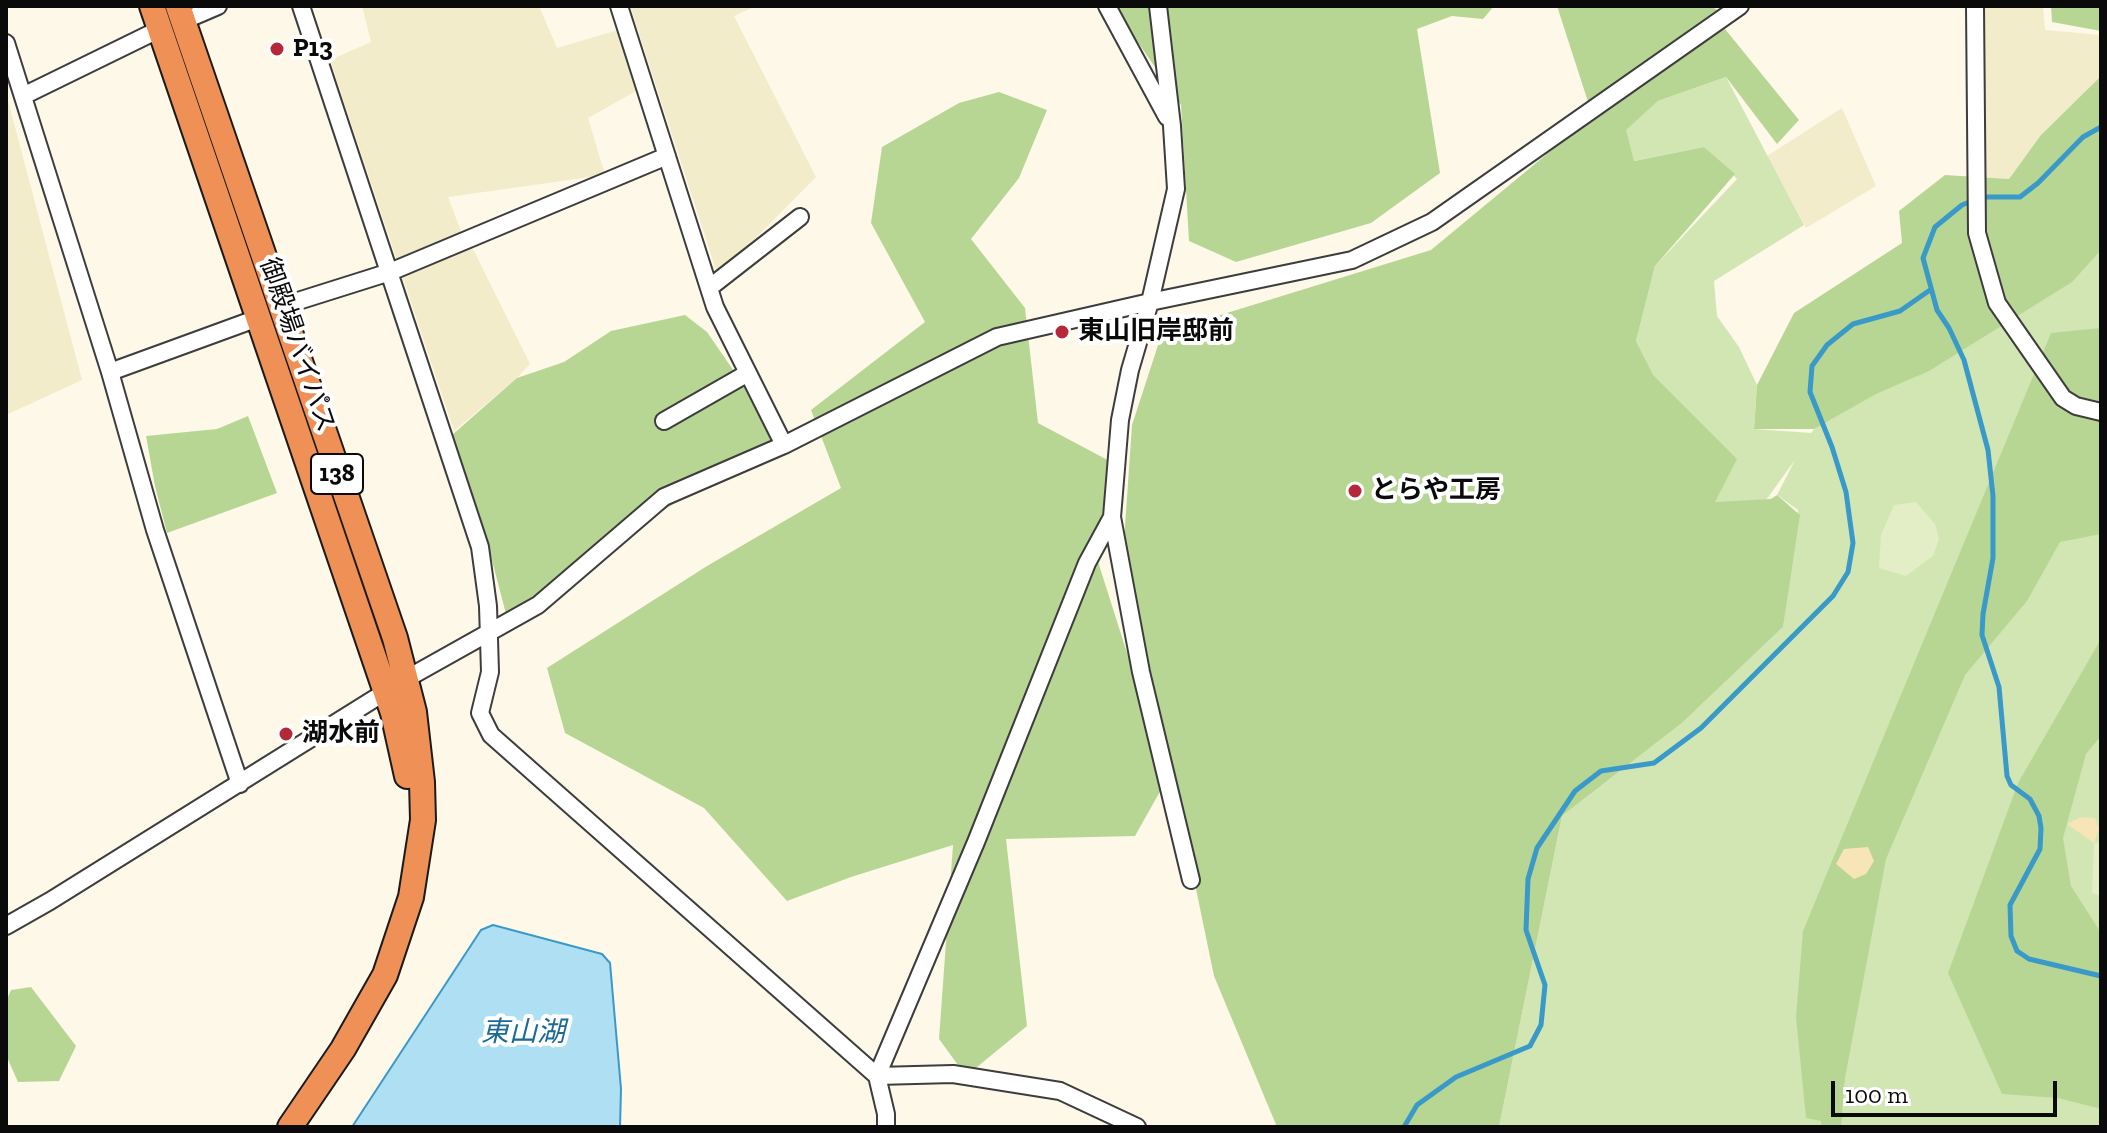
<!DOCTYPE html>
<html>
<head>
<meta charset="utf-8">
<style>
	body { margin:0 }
	#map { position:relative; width:2107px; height:1133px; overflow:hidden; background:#fef8e8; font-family:"Zilla Slab",serif }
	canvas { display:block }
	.frame { position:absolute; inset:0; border:8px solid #0a0a0a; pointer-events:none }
	.scale { position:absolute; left:1831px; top:1081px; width:226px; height:36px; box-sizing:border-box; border:4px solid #0a0a0a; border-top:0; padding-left:10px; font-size:24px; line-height:28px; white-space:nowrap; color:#0a0a0a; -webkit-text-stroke:6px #fff; paint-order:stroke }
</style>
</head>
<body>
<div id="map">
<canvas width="2107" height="1133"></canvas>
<div class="frame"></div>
<div class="scale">100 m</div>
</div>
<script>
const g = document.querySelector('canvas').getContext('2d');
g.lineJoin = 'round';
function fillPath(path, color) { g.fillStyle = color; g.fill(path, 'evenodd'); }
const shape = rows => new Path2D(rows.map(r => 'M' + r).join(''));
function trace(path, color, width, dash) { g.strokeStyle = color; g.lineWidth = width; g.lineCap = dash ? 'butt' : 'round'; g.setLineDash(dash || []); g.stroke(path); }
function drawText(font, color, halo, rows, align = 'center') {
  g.font = font + ' "Zilla Slab","Noto Sans JP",serif'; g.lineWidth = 8; g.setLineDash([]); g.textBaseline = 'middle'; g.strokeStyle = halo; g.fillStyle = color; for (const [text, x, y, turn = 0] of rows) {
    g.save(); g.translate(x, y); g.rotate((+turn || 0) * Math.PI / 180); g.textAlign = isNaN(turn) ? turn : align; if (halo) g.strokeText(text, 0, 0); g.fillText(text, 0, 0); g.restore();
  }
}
fillPath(shape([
	[362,6,539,6,557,48,618,30,636,91,588,118,605,175,448,197,462,234,475,253,530,364,517,378,454,431,330,60,371,42],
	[630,6,756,6,734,16,816,177,718,276],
	[1980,6,2043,6,2045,30,2101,35,2101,76,2047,129,2009,179,1977,177],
	[6,93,82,380,6,415],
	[1842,108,1876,186,1806,228,1767,156]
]), '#f2ecca');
fillPath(shape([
	[1726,77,1804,225,1714,281,1717,316,1739,347,1757,385,1754,429,1811,433,2101,79,2101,1127,1499,1127,1562,816,1682,723,1783,627,1798,510,1777,495,1795,460,1766,500,1714,505,1636,341,1655,266,1737,179,1704,147,1633,161,1625,130,1658,101]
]), '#d2e6b4');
fillPath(shape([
	[1113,6,1494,6,1483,19,1452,16,1417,29,1440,173,1371,223,1236,262,1189,241,1181,105],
	[1557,6,1710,6,1727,15,1650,71,1725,29,1799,120,1777,144,1726,77,1658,101,1626,130,1634,161,1704,147,1735,174,1655,266,1636,341,1653,375,1737,459,1715,502,1771,499,1777,495,1800,515,1783,627,1682,723,1562,816,1499,1127,1277,1127,1214,976,1153,681,1123,555,1132,425,1162,333,1431,250,1629,86,1591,111],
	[2051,6,2101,6,2101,31,2052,22],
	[2101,76,2101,250,2072,282,1929,371,1876,394,1814,429,1754,429,1757,385,1794,313,1902,243,1899,211,1945,175,2009,179,2041,135],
	[999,92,1047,110,1019,178,971,239,1025,308,1038,423,1115,464,1094,549,1167,779,1135,836,1006,839,1027,1026,966,1076,939,1039,953,845,851,877,787,901,704,808,565,733,547,668,707,566,841,488,811,410,925,322,871,223,882,147,959,103],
	[685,315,707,332,778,435,506,614,488,545,452,435,517,378,564,362,611,331],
	[2101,328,2101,534,2060,542,2027,601,1965,675,1886,859,1845,1078,1841,1127,1821,1127,1821,1121,1806,1118,1796,1017,1803,931,2051,333],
	[248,416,277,493,167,533,155,486,146,436,217,429],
	[2101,639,2101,736,2086,754,2063,838,2071,886,2101,933,2101,1109,2058,1098,2002,1094,1948,973,2018,783],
	[31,987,76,1046,59,1081,18,1082,6,1055,6,1002,11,990]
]), '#b7d694');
fillPath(shape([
	[2081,817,2095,818,2099,829,2094,843,2067,824],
	[1868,847,1874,861,1866,874,1854,879,1836,864,1844,849]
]), '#f8e5b7');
fillPath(shape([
	[1916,502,1935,524,1939,539,1933,556,1906,576,1879,568,1881,535,1894,505],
	[2101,842,2101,896,2092,893,2094,843]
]), '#e3eec6');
const water = shape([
	[493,925,602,954,610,963,621,1089,620,1127,352,1127,481,930,493,925]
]);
fillPath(water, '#afdff3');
trace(water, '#3999c8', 2);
trace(shape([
	[1981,197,2020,197,2038,183,2083,137,2101,127],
	[1972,201,1962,205,1935,227,1923,258,1937,310,1949,328,1964,360,1988,450,1993,496,1993,558,1983,614,1982,635,1999,687,2007,776,2011,785,2030,799,2039,816,2041,828,2040,849,2010,905,2011,936,2017,951,2029,959,2101,976],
	[1404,1127,1417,1105,1456,1077,1530,1046,1541,1025,1545,985,1526,930,1528,879,1537,848,1575,791,1601,771,1654,763,1701,728,1833,596,1848,572,1853,543,1846,492,1832,447,1810,392,1812,366,1827,345,1853,324,1900,311,1930,290]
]), '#3999c8', 5);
const minor = shape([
	[301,6,480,547,488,606,490,672,480,713,491,735,877,1076,886,1114,886,1127],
	[619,6,715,307,784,445],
	[1107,6,1167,117],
	[1158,6,1172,126,1176,189,1150,302,1130,370,1120,420,1112,517,1141,672,1191,880],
	[1975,6,1977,233,1997,303,2063,398,2076,406,2101,412],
	[183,21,218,6],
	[6,43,110,372,155,530,240,784],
	[23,96,160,29],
	[709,288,800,217],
	[279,307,390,272,667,156],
	[110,372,258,318],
	[664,421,748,373],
	[6,926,50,901,406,679,538,605,664,497,784,445,997,337,1150,302,1352,260,1432,222,1740,6],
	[877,1076,976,842,1087,563,1112,517],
	[877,1076,953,1074,1060,1091,1137,1127]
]);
const highway = shape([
	[152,6,393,713,407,776],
	[178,6,395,638,414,712,422,782,423,820,411,897,385,975,343,1049,290,1127]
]);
trace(minor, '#3d3d3d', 20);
trace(highway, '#1b1b1b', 28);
trace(minor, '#fff', 16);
trace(highway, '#ef9156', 24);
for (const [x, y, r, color] of [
	[277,49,8,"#b42839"],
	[1062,332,8,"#b42839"],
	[1355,491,8,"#b42839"],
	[286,734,8,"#b42839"]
]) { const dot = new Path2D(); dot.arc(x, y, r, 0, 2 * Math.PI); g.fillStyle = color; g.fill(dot); trace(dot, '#fff', 3); }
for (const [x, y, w] of [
	[337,474,52]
]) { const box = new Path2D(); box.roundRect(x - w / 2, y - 20, w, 40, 6); g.fillStyle = '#fff'; g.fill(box); trace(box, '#0a0a0a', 2); }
drawText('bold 24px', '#0a0a0a', null, [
	["138",337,474]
]);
drawText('bold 26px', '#0a0a0a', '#fff', [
	["P13",293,49],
	["東山旧岸邸前",1078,332],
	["とらや工房",1371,491],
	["湖水前",302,734]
], 'left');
drawText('26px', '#0a0a0a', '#fff', [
	["御殿場バイパス",297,345,71]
]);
drawText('italic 28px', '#1a6996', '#fff', [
	["東山湖",523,1033]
]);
</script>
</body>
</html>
